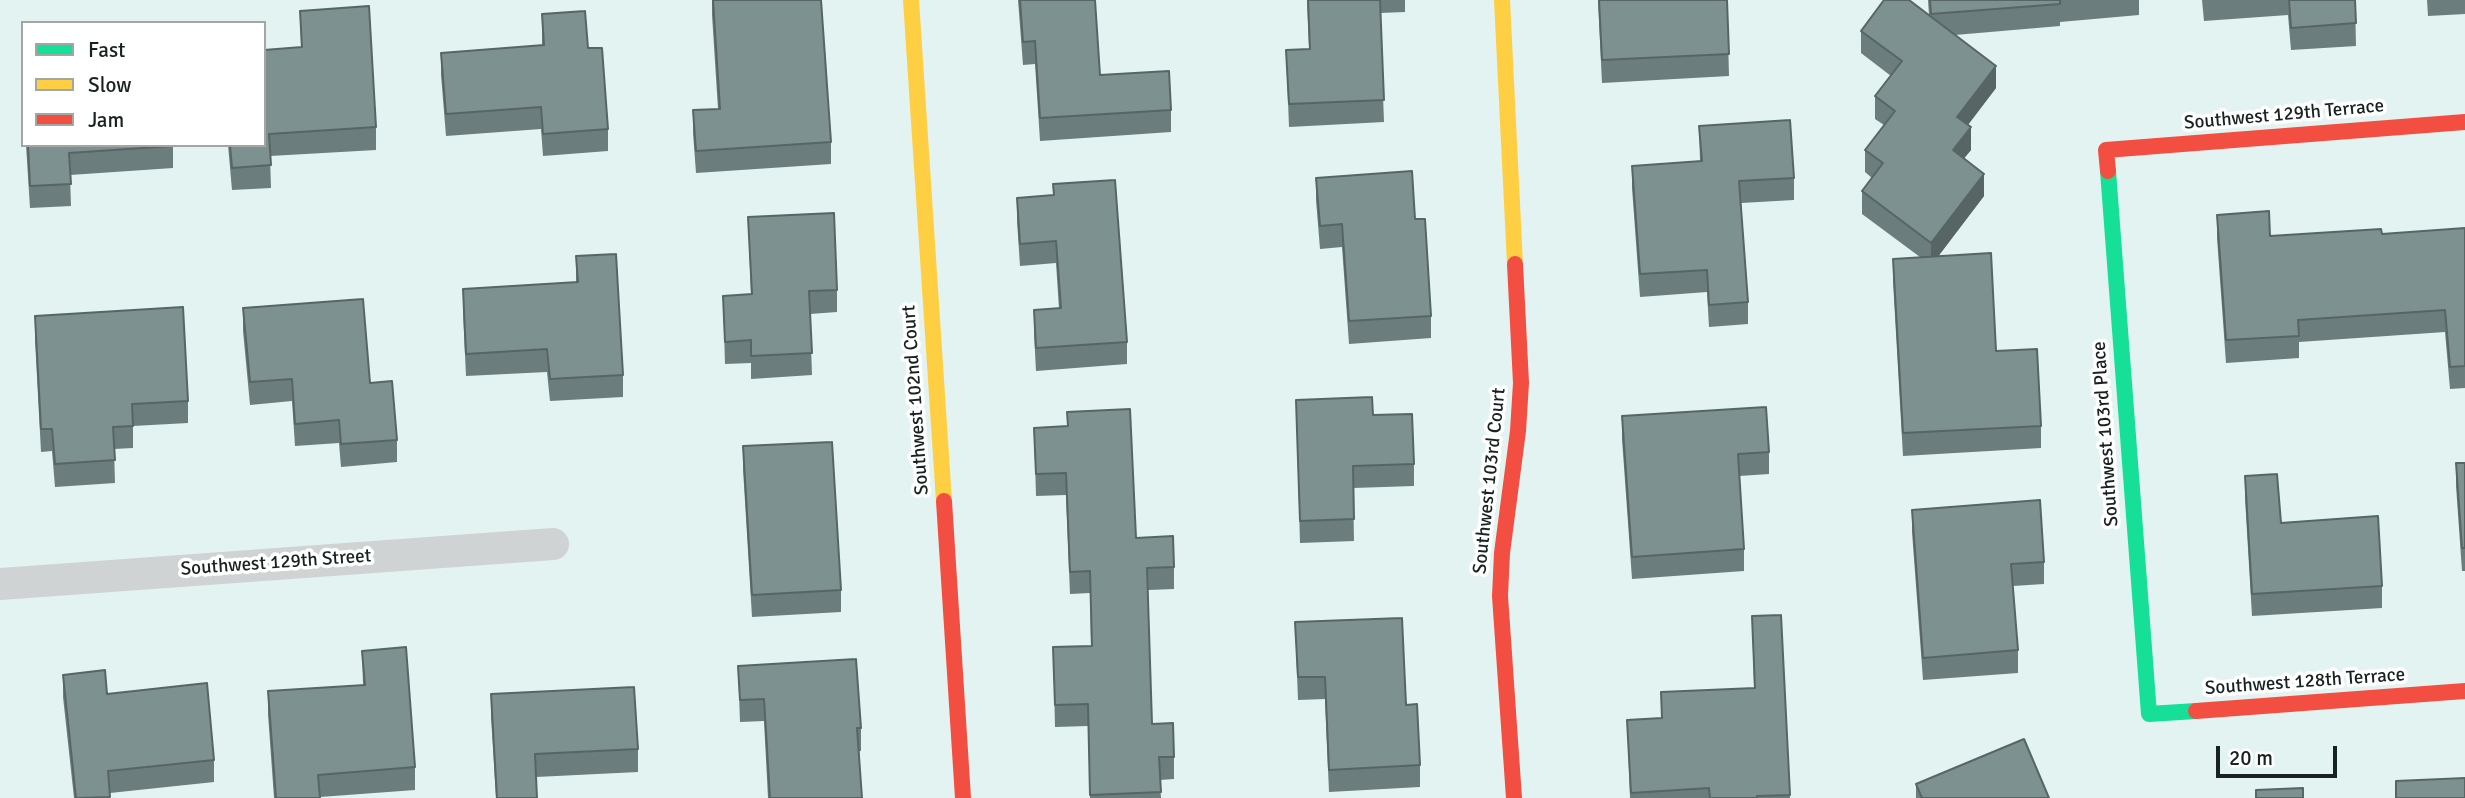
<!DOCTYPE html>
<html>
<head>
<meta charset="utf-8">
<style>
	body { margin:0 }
	#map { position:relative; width:2465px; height:798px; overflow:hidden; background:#e3f3f2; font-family:Signika,sans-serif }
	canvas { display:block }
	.legend { position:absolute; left:21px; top:21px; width:245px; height:126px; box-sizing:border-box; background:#fff; border:2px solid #a2a7a6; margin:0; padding:9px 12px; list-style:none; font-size:21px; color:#172221 }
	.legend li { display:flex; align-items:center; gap:14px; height:35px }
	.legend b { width:35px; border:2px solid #a2a7a6 }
	.scale { position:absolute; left:2216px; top:746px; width:121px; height:32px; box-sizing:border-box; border:4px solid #172221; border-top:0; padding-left:9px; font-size:21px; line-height:24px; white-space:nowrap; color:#172221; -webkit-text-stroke:5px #fff; paint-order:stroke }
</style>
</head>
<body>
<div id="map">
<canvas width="2465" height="798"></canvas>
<ul class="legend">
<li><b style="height:9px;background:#16e098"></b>Fast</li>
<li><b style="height:9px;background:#ffcf43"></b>Slow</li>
<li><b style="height:9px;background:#f24e42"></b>Jam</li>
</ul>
<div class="scale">20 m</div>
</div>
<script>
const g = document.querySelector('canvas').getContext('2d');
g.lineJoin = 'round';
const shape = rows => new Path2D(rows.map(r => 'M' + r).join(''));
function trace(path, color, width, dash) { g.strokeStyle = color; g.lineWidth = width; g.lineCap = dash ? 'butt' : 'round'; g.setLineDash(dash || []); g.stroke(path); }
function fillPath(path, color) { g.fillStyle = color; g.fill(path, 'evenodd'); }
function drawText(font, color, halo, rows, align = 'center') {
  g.font = font + ' Signika,sans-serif'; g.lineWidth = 7; g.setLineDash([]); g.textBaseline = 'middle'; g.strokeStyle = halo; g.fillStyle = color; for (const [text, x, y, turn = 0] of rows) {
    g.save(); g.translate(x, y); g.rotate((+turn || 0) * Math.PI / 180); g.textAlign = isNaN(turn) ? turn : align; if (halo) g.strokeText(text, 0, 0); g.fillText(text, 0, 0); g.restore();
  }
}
trace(shape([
	[0,584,553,544]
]), '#cfd3d3', 32);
trace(shape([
	[2108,171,2149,714,2196,711]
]), '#16e098', 16);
trace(shape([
	[911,0,944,501],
	[1502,0,1515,264]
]), '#ffcf43', 16);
trace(shape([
	[2108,171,2106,150,2465,122],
	[944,501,963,798],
	[2196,711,2465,691],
	[1514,798,1500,596,1502,553,1518,431,1521,383,1515,264]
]), '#f24e42', 16);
fillPath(shape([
	[712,0,831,142,831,164,696,173,693,133,693,110,718,109,712,15],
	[1018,0,1095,0,1100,75,1171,110,1171,132,1040,141,1035,64,1023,65],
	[1307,0,1405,0,1405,12,1380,13,1384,122,1289,127,1286,50,1309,49],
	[1598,0,1727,0,1729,76,1602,83],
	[1928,0,2139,0,2139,15,2060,22,2060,26,1955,35,1996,88,1968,125,1971,150,1964,158,1984,196,1938,256,2041,426,2041,448,1903,456,1893,281,1893,259,1920,257,1862,214,1862,191,1872,178,1865,172,1865,150,1884,125,1875,119,1875,96,1891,76,1861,53,1861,31,1929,15],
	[2202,0,2355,0,2356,46,2291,50,2288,15,2204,21],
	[2427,0,2465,0,2465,14,2428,16],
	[300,11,376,127,376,150,270,156,271,188,232,190,228,145,264,145,301,48],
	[542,14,588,48,608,129,608,151,543,156,541,129,446,136,441,75,441,53,542,45],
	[1699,126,1794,178,1794,200,1741,203,1748,302,1748,324,1709,327,1707,292,1640,297,1632,188,1632,166,1700,161],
	[26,145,173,145,173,168,70,175,71,206,30,208],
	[1316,178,1415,219,1431,316,1431,338,1349,344,1342,247,1320,249,1316,200],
	[1053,184,1127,342,1127,364,1036,371,1034,333,1034,310,1059,309,1056,263,1020,266,1017,221,1017,198,1053,196],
	[2217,215,2270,236,2382,234,2465,228,2465,388,2450,389,2445,332,2299,342,2299,358,2226,363,2217,238],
	[748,217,837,290,837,312,810,314,812,375,751,379,751,363,725,364,723,296,751,295],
	[576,256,623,375,623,397,550,401,547,372,466,376,463,311,463,289,576,282],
	[243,308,370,383,397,440,397,462,341,467,339,443,295,446,292,401,250,405,243,331],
	[35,316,188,401,188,423,133,426,133,448,114,449,115,483,55,487,52,451,41,452,35,339],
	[1296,400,1373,415,1414,464,1414,486,1353,488,1354,541,1300,543],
	[1067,412,1136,538,1174,567,1174,589,1148,590,1152,724,1174,757,1174,779,1160,780,1161,798,1090,798,1088,726,1055,727,1053,647,1091,646,1090,593,1070,594,1066,495,1036,496,1034,428,1067,426],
	[1622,416,1769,452,1769,474,1739,476,1744,549,1744,571,1632,579,1622,439],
	[743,446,841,590,841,612,752,617,743,469],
	[2456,463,2465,463,2465,571,2462,571,2456,486],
	[2245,476,2281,523,2382,586,2382,608,2252,616,2245,498],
	[1912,510,2044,562,2044,584,2013,586,2018,650,2018,673,1923,680,1912,532],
	[1781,615,1790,798,1630,798,1627,720,1661,718,1661,692,1754,688,1752,616],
	[1295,622,1406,705,1420,765,1420,787,1329,792,1325,699,1298,700],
	[362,651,415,767,415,790,320,797,320,798,274,798,268,714,268,691,363,685],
	[738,666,861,728,861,751,859,751,862,798,768,798,764,721,740,722],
	[63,675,107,694,214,760,214,782,110,793,110,798,74,798,63,697],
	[491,694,638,749,638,772,536,777,537,798,496,798,491,716],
	[1916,784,2049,798,1916,798]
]), '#6b7d7c');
fillPath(shape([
	[1996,66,1996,88,1957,139,1957,117],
	[1971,127,1971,150,1953,172,1953,150],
	[1984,174,1984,196,1931,266,1931,243]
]), '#576665');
const building = shape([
	[713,0,821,0,831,142,696,151,693,110,720,109,713,0],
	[1020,0,1095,0,1100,75,1169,71,1171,110,1040,118,1035,41,1023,42,1020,0],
	[1308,0,1380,0,1384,100,1289,104,1286,50,1310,49,1308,0],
	[1599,0,1727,0,1729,54,1602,60,1599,0],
	[1884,0,1909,0,1996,66,1957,117,1971,127,1953,150,1984,174,1931,243,1862,191,1883,163,1865,150,1895,111,1875,96,1902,61,1861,31,1884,0],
	[1930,0,2060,0,2060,4,1931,14,1930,0],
	[2289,0,2355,0,2356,23,2291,28,2289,0],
	[369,6,376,127,269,134,271,165,232,168,230,145,264,145,264,50,302,47,300,11,369,6],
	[585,11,588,48,602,48,608,129,543,134,541,107,446,114,441,53,544,45,542,14,585,11],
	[1790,120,1794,178,1739,181,1748,302,1709,305,1707,270,1640,274,1632,166,1702,161,1699,126,1790,120],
	[28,145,173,145,173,146,69,153,71,184,30,186,28,145],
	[1412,171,1415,219,1425,219,1431,316,1349,321,1342,224,1320,226,1316,178,1412,171],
	[1115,180,1127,342,1036,348,1034,310,1061,308,1056,241,1020,244,1017,198,1054,195,1053,184,1115,180],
	[2269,211,2270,236,2381,229,2382,234,2465,228,2465,366,2450,367,2445,310,2298,320,2299,336,2226,340,2217,215,2269,211],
	[834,213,837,290,809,291,812,353,751,356,751,340,725,342,723,296,752,294,748,217,834,213],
	[1991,253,1996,351,2037,349,2041,426,1903,433,1893,259,1991,253],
	[616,254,623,375,550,379,547,349,466,354,463,289,578,282,576,256,616,254],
	[363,299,370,383,392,381,397,440,341,444,339,420,295,424,292,379,250,382,243,308,363,299],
	[183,307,188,401,132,404,133,426,113,427,115,460,55,464,52,429,41,429,35,316,183,307],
	[1372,397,1373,415,1412,414,1414,464,1353,466,1354,519,1300,521,1296,400,1372,397],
	[1766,407,1769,452,1738,454,1744,549,1632,557,1622,416,1766,407],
	[1130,409,1136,538,1173,536,1174,567,1147,568,1152,724,1173,723,1174,757,1159,757,1161,792,1090,795,1088,704,1055,705,1053,647,1092,646,1090,571,1070,572,1066,473,1036,474,1034,428,1068,426,1067,412,1130,409],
	[832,442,841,590,752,595,743,446,832,442],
	[2456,463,2465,463,2465,548,2462,548,2456,463],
	[2277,474,2281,523,2378,516,2382,586,2252,594,2245,476,2277,474],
	[2040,500,2044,562,2011,564,2018,650,1923,658,1912,510,2040,500],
	[1781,615,1790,795,1757,796,1757,798,1710,798,1709,788,1631,793,1627,720,1662,718,1661,692,1755,688,1752,616,1781,615],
	[1402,618,1406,705,1417,704,1420,765,1329,770,1325,677,1298,677,1295,622,1402,618],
	[406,647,415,767,318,775,320,798,276,798,268,691,365,685,362,651,406,647],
	[856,659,861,728,857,728,862,798,770,798,764,699,740,700,738,666,856,659],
	[105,670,107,694,207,683,214,760,108,771,110,797,76,798,63,675,105,670],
	[634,687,638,749,535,754,537,798,497,798,491,694,634,687],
	[2024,739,2049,798,1922,798,1916,784,2024,739],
	[2465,778,2465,798,2396,798,2396,781,2465,778],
	[2303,788,2303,798,2256,798,2256,790,2303,788]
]);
fillPath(building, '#7c9190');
trace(building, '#576665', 2);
drawText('19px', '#172221', '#fff', [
	["Southwest 129th Terrace",2284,115,-5],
	["Southwest 102nd Court",916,400,-94],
	["Southwest 103rd Place",2106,434,-94],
	["Southwest 103rd Court",1490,481,-84],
	["Southwest 129th Street",276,563,-4],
	["Southwest 128th Terrace",2305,682,-4]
]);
</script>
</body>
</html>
